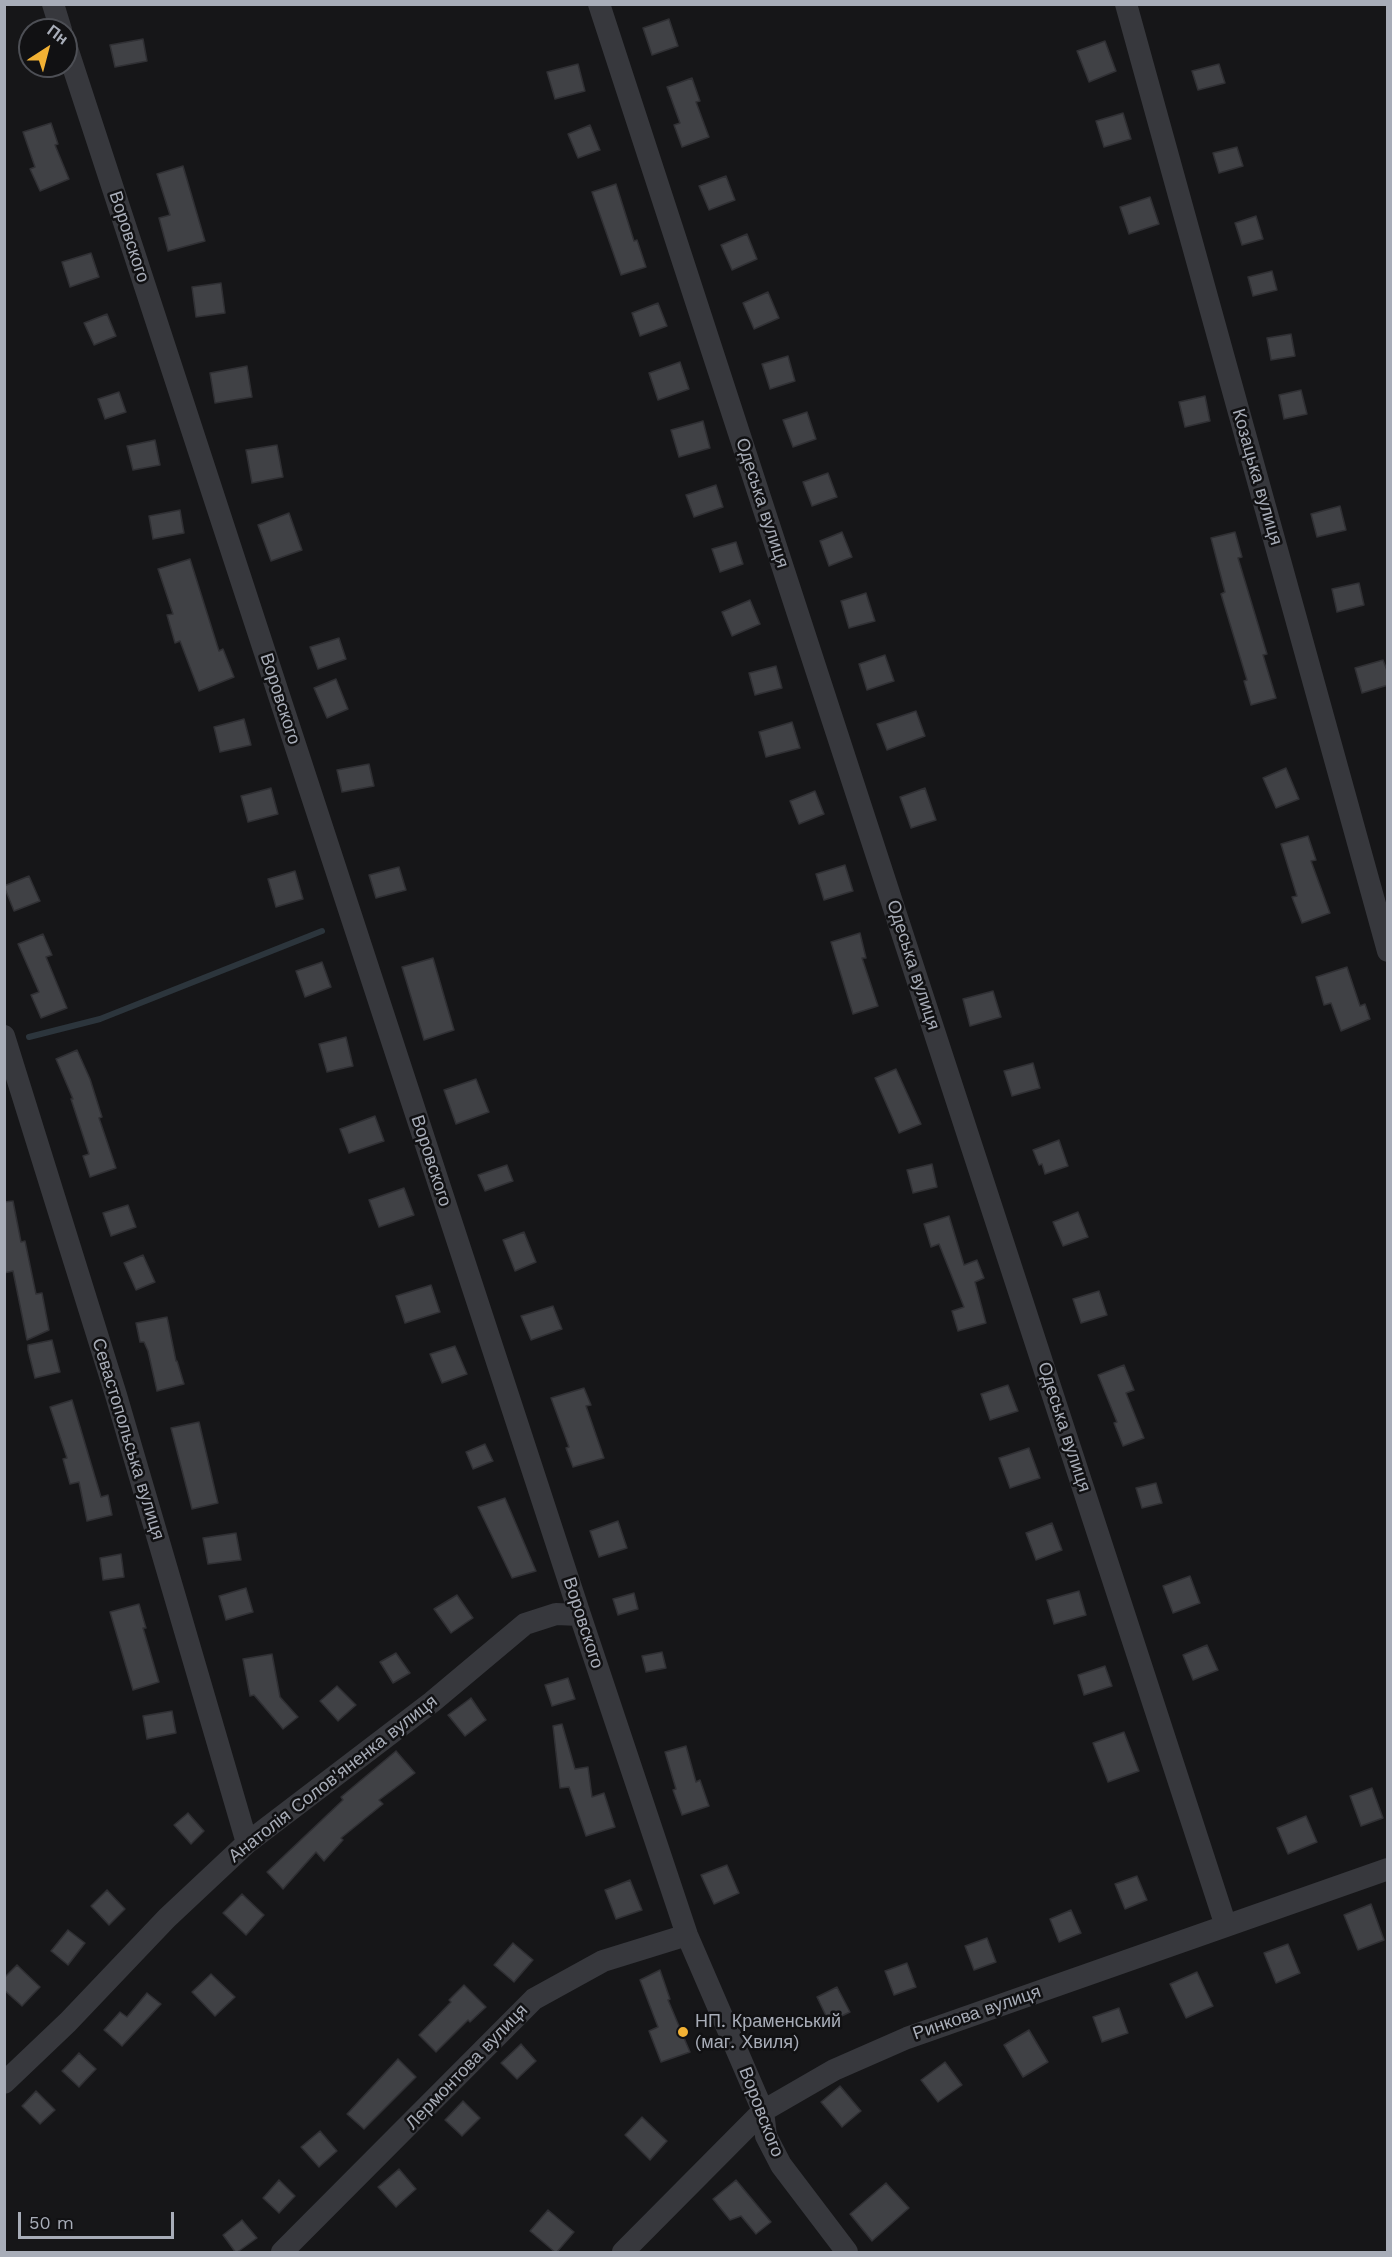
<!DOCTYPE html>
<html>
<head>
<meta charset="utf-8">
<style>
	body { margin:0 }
	#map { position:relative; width:1392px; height:2257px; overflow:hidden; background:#161618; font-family:"Work Sans",sans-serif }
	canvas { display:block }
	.frame { position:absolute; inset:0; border:6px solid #a8adb8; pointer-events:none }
	.north { position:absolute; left:18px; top:18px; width:60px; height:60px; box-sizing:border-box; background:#111113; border:2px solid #4d4f55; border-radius:50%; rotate:36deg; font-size:16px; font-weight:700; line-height:24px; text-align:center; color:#a8adb8 }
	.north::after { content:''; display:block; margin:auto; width:21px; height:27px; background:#f2b134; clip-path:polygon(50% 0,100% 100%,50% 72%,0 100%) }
	.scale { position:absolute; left:18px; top:2212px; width:156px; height:27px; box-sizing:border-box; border:3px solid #a8adb8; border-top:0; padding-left:8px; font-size:18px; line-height:21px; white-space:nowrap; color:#a8adb8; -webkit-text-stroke:4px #111113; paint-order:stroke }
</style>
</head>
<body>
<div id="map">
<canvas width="1392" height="2257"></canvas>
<div class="frame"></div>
<div class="north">Пн</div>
<div class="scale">50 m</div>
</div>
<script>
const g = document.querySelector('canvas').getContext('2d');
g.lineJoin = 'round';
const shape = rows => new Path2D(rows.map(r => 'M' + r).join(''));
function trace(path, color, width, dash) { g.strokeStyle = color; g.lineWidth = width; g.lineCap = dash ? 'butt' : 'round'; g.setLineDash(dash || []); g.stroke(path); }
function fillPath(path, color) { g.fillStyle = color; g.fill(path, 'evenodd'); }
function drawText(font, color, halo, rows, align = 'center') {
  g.font = font + ' "Work Sans",sans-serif'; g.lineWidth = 5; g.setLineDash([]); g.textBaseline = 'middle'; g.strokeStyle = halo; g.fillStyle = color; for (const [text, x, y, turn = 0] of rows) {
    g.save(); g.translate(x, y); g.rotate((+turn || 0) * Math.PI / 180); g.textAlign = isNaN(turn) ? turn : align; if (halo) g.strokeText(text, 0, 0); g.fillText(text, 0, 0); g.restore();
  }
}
trace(shape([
	[29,1037,100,1019,322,931]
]), '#2c353c', 6);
const building = shape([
	[669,19,678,46,652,55,643,28,669,19],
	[143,39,147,61,115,67,110,45,143,39],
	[1105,41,1116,71,1089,82,1077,51,1105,41],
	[578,64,585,91,555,99,547,72,578,64],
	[1219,64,1225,83,1198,90,1192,71,1219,64],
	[692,78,700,101,696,102,709,137,682,147,674,125,680,123,667,87,692,78],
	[1123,113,1131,139,1104,147,1096,121,1123,113],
	[51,123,58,144,55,145,69,179,40,191,30,169,35,167,23,132,51,123],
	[590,125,600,150,578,158,568,134,590,125],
	[1237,147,1243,166,1219,173,1213,153,1237,147],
	[183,166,205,241,168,251,159,218,170,215,157,174,183,166],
	[726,176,735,200,709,210,699,186,726,176],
	[616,184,634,241,637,240,646,267,621,275,592,192,616,184],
	[1150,197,1159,224,1129,234,1120,207,1150,197],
	[1256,216,1263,239,1242,245,1235,223,1256,216],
	[747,234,757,259,732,270,721,245,747,234],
	[91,253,99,277,70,287,62,262,91,253],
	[1272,271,1277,290,1253,296,1248,277,1272,271],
	[221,283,225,313,196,317,192,287,221,283],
	[768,292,779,318,754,329,743,303,768,292],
	[658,303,667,326,640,336,632,313,658,303],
	[107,314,116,336,94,345,84,323,107,314],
	[1291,334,1295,356,1271,360,1267,338,1291,334],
	[788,356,795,381,770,389,762,364,788,356],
	[680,362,689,389,658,400,649,373,680,362],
	[247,366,252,397,215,403,210,373,247,366],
	[1301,390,1307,414,1284,419,1279,395,1301,390],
	[119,392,126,412,105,419,98,399,119,392],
	[1205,396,1210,421,1185,427,1179,402,1205,396],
	[807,412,816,439,793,447,783,420,807,412],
	[703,421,710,448,679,457,671,430,703,421],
	[155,440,160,465,133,470,127,446,155,440],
	[277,445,283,477,252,483,246,450,277,445],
	[828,473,837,497,812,506,803,482,828,473],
	[716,485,723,507,694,517,686,495,716,485],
	[1340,506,1346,530,1317,537,1311,514,1340,506],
	[180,510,184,533,153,539,149,516,180,510],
	[289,513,302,550,271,561,258,525,289,513],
	[842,532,852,557,829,566,820,541,842,532],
	[1235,532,1242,557,1238,558,1267,654,1263,655,1276,698,1251,705,1244,681,1247,680,1221,594,1225,592,1211,538,1235,532],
	[736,542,743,564,720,572,712,549,736,542],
	[190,559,219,651,223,649,234,677,199,691,180,641,175,643,167,615,173,614,158,569,190,559],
	[1359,583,1364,605,1337,612,1332,589,1359,583],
	[866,593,875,621,849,628,841,601,866,593],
	[750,600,760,624,732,636,722,612,750,600],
	[339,638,346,659,318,669,310,647,339,638],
	[885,655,894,681,867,690,859,664,885,655],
	[1383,660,1388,673,1388,685,1362,693,1355,668,1383,660],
	[776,666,782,688,755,695,749,673,776,666],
	[336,679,348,709,327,718,314,688,336,679],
	[916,711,925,736,887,750,877,724,916,711],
	[244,719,251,745,220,752,214,727,244,719],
	[792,722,800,748,766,757,759,732,792,722],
	[369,764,374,786,342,792,337,770,369,764],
	[1286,768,1299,799,1276,808,1263,778,1286,768],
	[271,788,278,814,248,822,241,796,271,788],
	[925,788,936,820,911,828,900,797,925,788],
	[815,791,824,814,799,824,790,801,815,791],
	[1308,836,1316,860,1311,861,1330,913,1302,923,1292,897,1297,896,1281,844,1308,836],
	[845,865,853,891,824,900,816,874,845,865],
	[399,867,406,890,376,898,369,875,399,867],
	[295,871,303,899,276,907,268,879,295,871],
	[29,876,40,901,14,911,4,886,29,876],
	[860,933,866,958,862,958,878,1006,853,1014,831,942,860,933],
	[43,934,52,955,46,957,67,1008,41,1018,31,995,39,992,18,944,43,934],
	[433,958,454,1030,424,1040,402,967,433,958],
	[322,962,331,987,305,997,296,971,322,962],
	[1347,967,1360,1006,1365,1004,1370,1019,1341,1031,1331,1003,1324,1005,1316,977,1347,967],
	[993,991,1001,1017,970,1026,963,999,993,991],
	[346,1037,353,1066,327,1072,319,1044,346,1037],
	[77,1050,90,1079,102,1117,99,1118,116,1168,90,1177,83,1156,89,1154,71,1099,73,1099,56,1059,77,1050],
	[1033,1063,1040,1088,1012,1096,1004,1071,1033,1063],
	[896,1069,921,1124,899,1133,875,1078,896,1069],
	[476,1079,489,1112,456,1124,444,1090,476,1079],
	[375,1116,384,1141,349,1153,340,1129,375,1116],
	[1059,1140,1068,1166,1045,1174,1042,1164,1039,1165,1033,1150,1059,1140],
	[932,1164,937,1187,913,1193,907,1170,932,1164],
	[507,1165,513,1181,485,1191,478,1175,507,1165],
	[404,1188,414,1215,379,1227,369,1200,404,1188],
	[13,1201,21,1242,25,1241,36,1294,42,1293,49,1330,27,1340,13,1271,4,1273,4,1202,13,1201],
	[128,1205,136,1227,111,1236,103,1213,128,1205],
	[1078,1212,1088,1237,1063,1246,1053,1222,1078,1212],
	[949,1216,964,1265,977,1260,984,1278,975,1282,986,1323,958,1331,952,1311,964,1307,939,1244,931,1247,924,1224,949,1216],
	[524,1232,536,1262,515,1271,503,1240,524,1232],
	[143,1255,155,1282,136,1290,124,1263,143,1255],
	[431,1285,440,1312,405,1323,396,1296,431,1285],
	[1099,1291,1107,1315,1081,1323,1073,1299,1099,1291],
	[553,1306,562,1329,531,1340,521,1316,553,1306],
	[167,1317,176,1361,177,1361,184,1384,157,1391,148,1351,144,1342,140,1342,136,1323,167,1317],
	[52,1340,60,1372,35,1378,28,1350,28,1345,52,1340],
	[455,1346,467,1374,442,1383,430,1354,455,1346],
	[1124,1365,1134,1390,1126,1393,1144,1438,1123,1446,1114,1423,1117,1422,1098,1375,1124,1365],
	[1008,1385,1018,1411,990,1420,981,1394,1008,1385],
	[584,1388,591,1405,586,1406,604,1458,573,1467,566,1448,569,1447,551,1398,584,1388],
	[72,1400,101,1497,108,1495,112,1515,87,1521,79,1482,70,1484,63,1459,67,1458,50,1407,72,1400],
	[199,1422,218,1503,192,1509,171,1428,199,1422],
	[485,1444,493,1461,473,1469,466,1452,485,1444],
	[1029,1448,1040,1478,1010,1488,999,1458,1029,1448],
	[1156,1483,1162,1503,1142,1508,1136,1488,1156,1483],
	[505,1498,536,1571,512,1578,478,1507,505,1498],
	[618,1521,627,1548,599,1557,590,1531,618,1521],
	[1052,1523,1062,1550,1036,1560,1026,1533,1052,1523],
	[236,1533,241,1560,208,1564,203,1538,236,1533],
	[121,1554,124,1577,103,1580,100,1558,121,1554],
	[1190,1576,1200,1603,1173,1613,1163,1586,1190,1576],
	[246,1588,253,1612,226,1620,219,1596,246,1588],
	[1079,1591,1086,1615,1054,1624,1047,1600,1079,1591],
	[634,1593,638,1609,618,1615,613,1599,634,1593],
	[457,1595,473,1618,451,1633,434,1609,457,1595],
	[139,1604,146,1628,143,1628,159,1682,133,1690,110,1612,139,1604],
	[1207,1645,1218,1670,1193,1680,1183,1655,1207,1645],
	[662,1652,666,1668,646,1672,642,1656,662,1652],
	[396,1653,410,1673,393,1683,380,1662,396,1653],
	[272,1654,280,1697,298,1717,283,1729,254,1695,250,1696,243,1659,272,1654],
	[1105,1666,1112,1686,1084,1695,1078,1675,1105,1666],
	[568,1678,575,1699,552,1706,545,1685,568,1678],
	[337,1686,356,1705,338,1721,320,1701,337,1686],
	[471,1698,486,1720,465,1736,448,1715,471,1698],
	[172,1711,176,1733,147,1739,143,1716,172,1711],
	[562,1724,575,1769,588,1767,592,1797,604,1793,615,1827,586,1836,569,1787,560,1788,553,1726,562,1724],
	[1124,1732,1139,1771,1108,1782,1093,1743,1124,1732],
	[686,1746,696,1782,700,1780,709,1806,682,1815,673,1790,676,1789,665,1752,686,1746],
	[396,1751,415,1773,379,1800,383,1804,341,1838,343,1840,324,1861,316,1852,283,1889,267,1872,343,1800,341,1797,396,1751],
	[1372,1788,1383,1818,1361,1826,1350,1796,1372,1788],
	[188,1813,204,1831,191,1844,174,1825,188,1813],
	[1306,1816,1317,1842,1288,1854,1277,1828,1306,1816],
	[727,1865,739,1893,714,1904,701,1875,727,1865],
	[1137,1876,1147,1900,1125,1909,1115,1884,1137,1876],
	[630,1880,642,1910,616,1919,605,1890,630,1880],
	[107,1890,125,1909,109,1925,91,1906,107,1890],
	[242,1894,264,1915,246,1935,223,1913,242,1894],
	[1371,1904,1384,1940,1358,1950,1344,1915,1371,1904],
	[1071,1910,1081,1933,1059,1942,1050,1919,1071,1910],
	[68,1930,85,1943,68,1965,51,1951,68,1930],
	[987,1938,996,1962,974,1970,965,1946,987,1938],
	[513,1943,533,1960,514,1982,494,1965,513,1943],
	[1288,1944,1300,1973,1276,1983,1264,1953,1288,1944],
	[907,1963,916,1987,894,1995,885,1971,907,1963],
	[17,1965,40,1987,22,2006,4,1990,4,1978,17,1965],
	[660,1970,670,1999,668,2000,690,2052,661,2062,649,2031,658,2027,640,1980,660,1970],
	[1197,1972,1213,2006,1186,2018,1170,1984,1197,1972],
	[211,1974,235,1997,215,2016,192,1992,211,1974],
	[464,1985,486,2007,470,2022,468,2020,436,2052,419,2035,451,2002,449,2000,464,1985],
	[837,1987,850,2012,829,2022,817,1997,837,1987],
	[147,1993,161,2004,122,2046,104,2030,120,2012,127,2017,147,1993],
	[1119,2008,1128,2033,1102,2042,1093,2017,1119,2008],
	[1029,2030,1048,2062,1023,2077,1004,2045,1029,2030],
	[521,2044,536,2061,517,2079,501,2063,521,2044],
	[79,2053,96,2069,79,2087,62,2071,79,2053],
	[398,2059,416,2077,364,2129,347,2114,398,2059],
	[945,2062,962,2085,938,2102,921,2080,945,2062],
	[840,2086,861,2111,842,2127,821,2102,840,2086],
	[36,2091,55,2110,40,2124,22,2106,36,2091],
	[463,2101,480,2118,462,2136,445,2120,463,2101],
	[642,2117,667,2141,650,2160,625,2135,642,2117],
	[320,2131,337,2151,319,2167,301,2147,320,2131],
	[399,2169,416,2189,396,2207,378,2187,399,2169],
	[279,2180,295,2196,279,2213,263,2198,279,2180],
	[736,2180,771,2222,756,2234,741,2216,730,2220,713,2199,736,2180],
	[886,2183,909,2208,872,2241,850,2214,886,2183],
	[548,2210,574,2232,556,2253,530,2231,548,2210],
	[242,2220,257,2238,236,2253,223,2235,242,2220]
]);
fillPath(building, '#404145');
trace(building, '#303034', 1.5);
trace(shape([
	[53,4,61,30],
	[599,4,1226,1926],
	[1126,4,1388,951],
	[66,45,580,1615,687,1935,763,2111,766,2136,781,2165,847,2252],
	[4,1036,116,1395,247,1843],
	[4,2083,68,2022,167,1918,247,1843,432,1702,525,1624,556,1614,580,1615],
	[282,2252,534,1999,603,1961,687,1935],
	[623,2252,763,2111,834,2070,907,2038,1388,1869]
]), '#37383d', 22);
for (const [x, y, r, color] of [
	[683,2032,6,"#f2b134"]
]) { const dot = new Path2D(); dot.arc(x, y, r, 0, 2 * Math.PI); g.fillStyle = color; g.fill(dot); trace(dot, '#111113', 2); }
drawText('18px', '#a8adb8', '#111113', [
	["Воровского",129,237,72],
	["Козацька вулиця",1257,477,74],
	["Одеська вулиця",762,503,72],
	["Воровского",280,699,72],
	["Одеська вулиця",913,965,72],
	["Воровского",431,1161,72],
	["Одеська вулиця",1064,1427,72],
	["Севастопольська вулиця",128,1439,73],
	["Воровского",583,1623,72],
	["Анатолія Солов'яненка вулиця",333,1779,-38],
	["Ринкова вулиця",977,2013,-19],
	["Лермонтова вулиця",467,2067,-46],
	["Воровского",761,2112,69]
]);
drawText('18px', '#a8adb8', '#111113', [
	["НП. Краменський",695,2022],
	["(маг. Хвиля)",695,2043]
], 'left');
</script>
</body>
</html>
